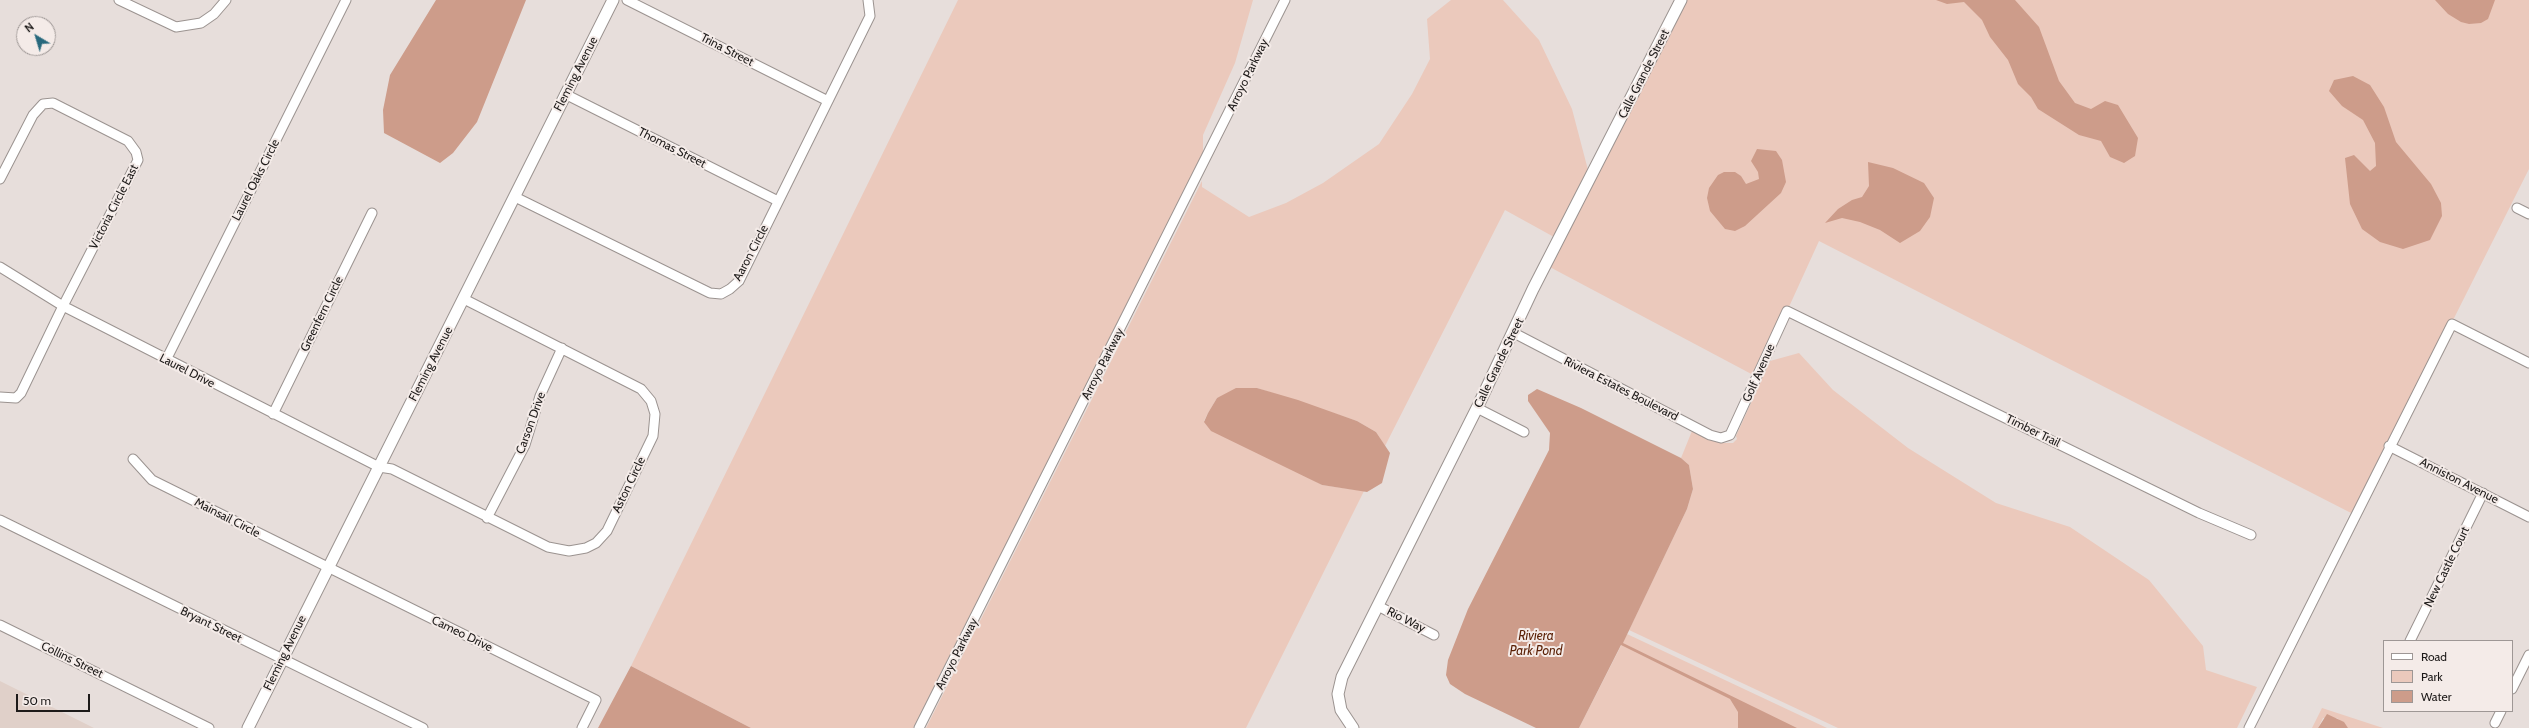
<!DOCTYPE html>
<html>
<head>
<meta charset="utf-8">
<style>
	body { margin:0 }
	#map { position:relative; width:2529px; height:728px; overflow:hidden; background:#e7dedb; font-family:Cabin,sans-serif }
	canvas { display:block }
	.legend { position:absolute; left:2383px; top:640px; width:130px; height:72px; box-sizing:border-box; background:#f4ebe8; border:1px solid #9e9795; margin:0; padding:5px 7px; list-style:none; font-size:12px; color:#1d1a19 }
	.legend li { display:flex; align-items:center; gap:8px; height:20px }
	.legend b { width:20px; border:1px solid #9e9795 }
	.north { position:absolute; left:16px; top:16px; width:40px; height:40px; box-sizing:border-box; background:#f4ebe8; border:1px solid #9e9795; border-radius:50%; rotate:322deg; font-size:11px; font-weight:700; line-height:16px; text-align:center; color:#1d1a19 }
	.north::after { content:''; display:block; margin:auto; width:14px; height:18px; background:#28697d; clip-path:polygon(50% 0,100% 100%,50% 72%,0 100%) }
	.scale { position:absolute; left:16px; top:694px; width:74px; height:18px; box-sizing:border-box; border:2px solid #1d1a19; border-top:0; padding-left:5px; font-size:12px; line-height:14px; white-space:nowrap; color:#1d1a19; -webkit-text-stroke:3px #f4ebe8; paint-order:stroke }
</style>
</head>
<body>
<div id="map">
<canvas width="2529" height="728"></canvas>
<ul class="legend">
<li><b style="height:5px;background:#fff"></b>Road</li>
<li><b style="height:11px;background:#ebc9bc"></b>Park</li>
<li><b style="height:11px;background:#cd9c8a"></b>Water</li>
</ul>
<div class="north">N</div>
<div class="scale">50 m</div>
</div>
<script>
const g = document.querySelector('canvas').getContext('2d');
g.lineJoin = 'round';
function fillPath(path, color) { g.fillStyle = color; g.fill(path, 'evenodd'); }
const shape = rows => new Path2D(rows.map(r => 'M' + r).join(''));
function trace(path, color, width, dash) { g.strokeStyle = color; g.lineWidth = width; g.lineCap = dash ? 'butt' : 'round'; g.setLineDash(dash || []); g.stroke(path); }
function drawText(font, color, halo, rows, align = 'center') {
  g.font = font + ' Cabin,sans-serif'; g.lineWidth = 4; g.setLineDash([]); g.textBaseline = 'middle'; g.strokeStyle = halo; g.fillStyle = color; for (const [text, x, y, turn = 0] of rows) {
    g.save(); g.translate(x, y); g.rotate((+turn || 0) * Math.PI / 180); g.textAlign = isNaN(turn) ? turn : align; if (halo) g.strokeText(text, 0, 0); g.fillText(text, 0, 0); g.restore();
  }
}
fillPath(shape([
	[0,681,94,728,0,728]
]), '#e0d0c9');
fillPath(shape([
	[958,0,1253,0,1235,63,1203,135,1203,154,913,728,751,728,631,666],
	[1451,0,1503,0,1539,40,1572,109,1588,170,1554,237,1505,210,1385,446,1376,432,1357,421,1257,388,1217,398,1208,413,1204,421,1322,485,1364,491,1246,728,926,728,1202,181,1202,187,1249,217,1286,203,1323,183,1379,144,1412,94,1430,59,1427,19],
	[1681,0,2529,0,2529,169,2355,515,1819,241,1757,377,1546,265],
	[1799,353,1833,390,1908,448,1996,503,2070,527,2149,580,2203,646,2206,670,2257,687,2237,728,1838,728,1629,630,1687,509,1693,489,1689,465,1681,458,1692,431,1720,443,1733,443,1737,439,1736,436,1770,361],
	[1627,634,1827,728,1579,728],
	[2322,708,2383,728,2348,728,2337,718,2323,718,2318,728,2312,728]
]), '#ebc9bc');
fillPath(shape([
	[436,0,526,0,477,122,453,153,440,163,384,133,383,110,390,75],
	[1936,0,2015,0,2039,27,2059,81,2075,103,2091,109,2105,101,2118,105,2138,138,2135,156,2124,163,2110,157,2101,141,2079,135,2038,109,2031,97,2018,84,2008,60,1990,37,1982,20,1964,2,1947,4],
	[2435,0,2495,0,2488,19,2481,23,2469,24,2461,22,2448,14],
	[2353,76,2370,85,2384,107,2396,142,2431,184,2441,203,2442,216,2430,240,2403,249,2380,242,2362,229,2350,204,2345,158,2354,155,2370,171,2376,166,2375,143,2363,120,2342,106,2329,91,2334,80],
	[1757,149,1776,151,1782,160,1786,182,1781,193,1745,226,1735,231,1725,229,1710,211,1707,198,1709,188,1718,175,1724,172,1735,172,1741,176,1746,184,1759,179,1758,172,1751,161],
	[1868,162,1893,168,1924,183,1934,198,1930,217,1920,231,1900,243,1880,230,1860,222,1842,218,1825,223,1838,209,1852,200,1862,197,1869,186],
	[1236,388,1257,388,1298,400,1357,421,1376,432,1390,453,1382,483,1367,492,1322,485,1211,431,1204,422,1208,413,1217,398],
	[1537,389,1581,408,1681,458,1689,465,1693,489,1687,509,1623,643,1797,728,1738,728,1738,712,1730,699,1621,645,1579,728,1536,728,1465,694,1450,684,1446,675,1448,660,1468,609,1549,450,1550,433,1528,401,1528,395],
	[631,666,751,728,598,728],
	[2327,714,2344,722,2348,728,2318,728]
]), '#cd9c8a');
const minor = shape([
	[119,0,176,27,201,23,214,14,226,0],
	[627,0,828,101],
	[565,94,778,201],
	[0,179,33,115,43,104,53,103,128,141,136,152,138,160,63,306,21,393,16,398,0,397],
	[515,197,710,293,721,294,730,289,739,281,870,16,868,0],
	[2517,208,2529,214],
	[0,267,63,306,379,467,392,469,548,547,569,551,586,548,596,543,607,531,653,436,655,414,651,401,641,389,464,299],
	[1514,333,1710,435,1721,438,1730,435,1787,311,2199,513,2251,535],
	[166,360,346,0],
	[1477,408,1524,432],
	[273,414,372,213],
	[2389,446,2529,517],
	[133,459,152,480,596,700,582,728],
	[487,518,525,445,540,396,562,348],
	[0,520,423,728],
	[1378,606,1434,635],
	[0,625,209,728],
	[2410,641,2483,493],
	[2512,689,2529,655],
	[2495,723,2501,711],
	[919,728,1285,0],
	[2249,728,2452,324,2529,363]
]);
const tertiary = shape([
	[248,728,613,0],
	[1353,728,1341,710,1338,694,1342,677,1477,408,1533,289,1681,0]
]);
trace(minor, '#9b9390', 11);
trace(tertiary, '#9b9390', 13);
trace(minor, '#fff', 9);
trace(tertiary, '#fff', 11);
drawText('12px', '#1d1a19', '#f4ebe8', [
	["Trina Street",727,50,27],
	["Fleming Avenue",576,74,-63],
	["Calle Grande Street",1644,74,-63],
	["Arroyo Parkway",1248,75,-64],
	["Thomas Street",672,148,27],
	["Laurel Oaks Circle",256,180,-63],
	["Victoria Circle East",114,207,-63],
	["Aaron Circle",751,253,-62],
	["Greenfern Circle",322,314,-64],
	["Calle Grande Street",1499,363,-64],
	["Fleming Avenue",431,364,-63],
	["Arroyo Parkway",1103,364,-63],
	["Laurel Drive",187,371,27],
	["Golf Avenue",1759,373,-66],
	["Riviera Estates Boulevard",1621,389,27],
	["Carson Drive",531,423,-70],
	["Timber Trail",2033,431,26],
	["Anniston Avenue",2459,481,27],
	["Aston Circle",629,485,-64],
	["Mainsail Circle",227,518,27],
	["New Castle Court",2447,567,-64],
	["Rio Way",1406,620,27],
	["Bryant Street",211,625,26],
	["Cameo Drive",462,634,26],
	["Fleming Avenue",285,653,-64],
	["Arroyo Parkway",957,654,-63],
	["Collins Street",72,660,26]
]);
drawText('italic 13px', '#5a1f04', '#f4ebe8', [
	["Riviera",1536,636],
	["Park Pond",1536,651]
]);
</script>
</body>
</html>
